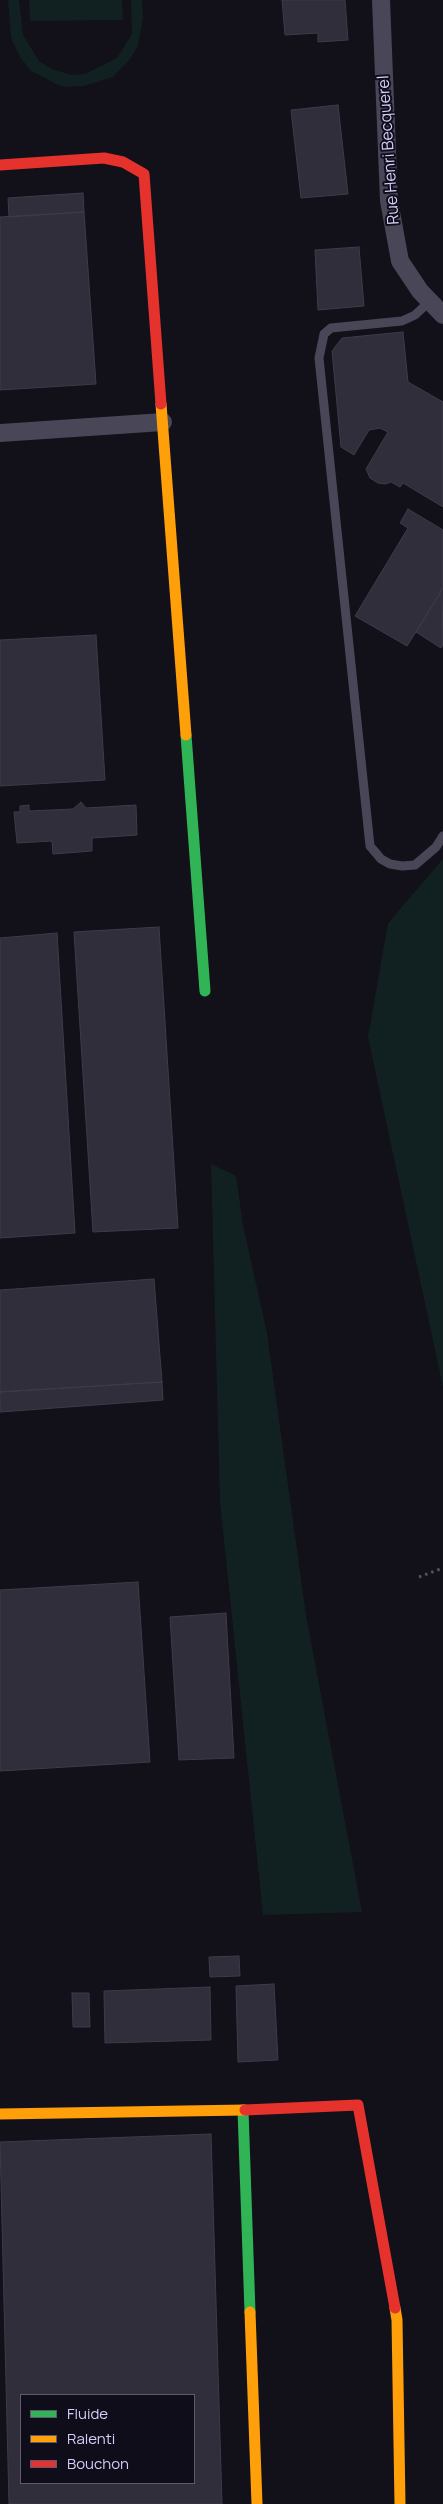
<!DOCTYPE html>
<html>
<head>
<meta charset="utf-8">
<style>
	body { margin:0 }
	#map { position:relative; width:443px; height:2504px; overflow:hidden; background:#121018; font-family:Manrope,sans-serif }
	canvas { display:block }
	.legend { position:absolute; left:20px; top:2394px; width:175px; height:90px; box-sizing:border-box; background:#100d1b; border:1px solid #5f5a73; margin:0; padding:6px 9px; list-style:none; font-size:15px; color:#d5cef8 }
	.legend li { display:flex; align-items:center; gap:10px; height:25px }
	.legend b { width:25px; border:1px solid #5f5a73 }
</style>
</head>
<body>
<div id="map">
<canvas width="443" height="2504"></canvas>
<ul class="legend">
<li><b style="height:6px;background:#30b455"></b>Fluide</li>
<li><b style="height:6px;background:#ff9f0a"></b>Ralenti</li>
<li><b style="height:6px;background:#e5322d"></b>Bouchon</li>
</ul>
</div>
<script>
const g = document.querySelector('canvas').getContext('2d');
g.lineJoin = 'round';
function fillPath(path, color) { g.fillStyle = color; g.fill(path, 'evenodd'); }
const shape = rows => new Path2D(rows.map(r => 'M' + r).join(''));
function trace(path, color, width, dash) { g.strokeStyle = color; g.lineWidth = width; g.lineCap = dash ? 'butt' : 'round'; g.setLineDash(dash || []); g.stroke(path); }
function drawText(font, color, halo, rows, align = 'center') {
  g.font = font + ' Manrope,sans-serif'; g.lineWidth = 4; g.setLineDash([]); g.textBaseline = 'middle'; g.strokeStyle = halo; g.fillStyle = color; for (const [text, x, y, turn = 0] of rows) {
    g.save(); g.translate(x, y); g.rotate((+turn || 0) * Math.PI / 180); g.textAlign = isNaN(turn) ? turn : align; if (halo) g.strokeText(text, 0, 0); g.fillText(text, 0, 0); g.restore();
  }
}
fillPath(shape([
	[8,0,19,0,23,35,39,61,52,69,71,75,85,74,117,58,132,34,131,0,142,0,143,18,138,45,131,58,113,77,84,86,66,87,56,84,30,70,20,57,11,38],
	[29,0,122,0,123,20,30,21],
	[443,859,443,1387,368,1037,388,923],
	[211,1164,236,1176,243,1225,267,1333,306,1615,362,1912,263,1915,220,1502]
]), '#112122');
const building = shape([
	[282,0,345,0,348,40,318,42,318,33,285,35,282,0],
	[338,105,348,194,301,198,291,110,338,105],
	[83,193,84,212,9,217,8,198,83,193],
	[84,212,96,384,0,390,0,217,84,212],
	[359,247,364,306,318,310,315,250,359,247],
	[403,332,408,382,443,402,443,507,403,483,400,487,391,482,385,484,378,483,370,478,366,469,388,432,380,428,369,430,354,455,341,447,332,351,342,338,403,332],
	[408,509,443,530,443,589,407,646,355,616,408,528,400,523,408,509],
	[442,589,443,645,441,648,416,632,442,589],
	[96,635,105,780,0,786,0,640,96,635],
	[81,802,86,808,136,805,137,835,92,838,92,851,53,854,52,841,17,843,14,812,20,812,20,806,29,805,29,811,73,809,81,802],
	[159,927,178,1228,93,1232,74,932,159,927],
	[57,933,75,1233,0,1238,0,938,57,933],
	[154,1279,162,1382,0,1392,0,1290,154,1279],
	[162,1382,163,1400,0,1412,0,1392,162,1382],
	[138,1582,150,1762,0,1771,0,1590,138,1582],
	[226,1613,234,1758,179,1760,170,1617,226,1613],
	[239,1956,240,1976,210,1977,209,1957,239,1956],
	[274,1984,278,2060,238,2062,236,1986,274,1984],
	[210,1987,211,2040,105,2043,104,1991,210,1987],
	[72,1993,89,1993,90,2027,73,2027,72,1993],
	[211,2134,222,2504,9,2504,0,2142,211,2134],
	[21,2395,194,2395,194,2483,21,2483,21,2395]
]);
fillPath(building, '#302e3a');
trace(building, '#3f3b4b', 1);
trace(shape([
	[419,1577,443,1568]
]), '#4c5760', 3, [2.5, 4]);
trace(shape([
	[430,301,415,315,402,321,331,328,324,334,319,358,370,846,381,859,390,864,402,866,415,865,436,847,443,836]
]), '#484657', 9);
trace(shape([
	[381,0,389,201,400,261,420,291,443,315],
	[0,433,163,422]
]), '#484657', 18);
trace(shape([
	[186,735,205,991],
	[243,2110,250,2312]
]), '#30b455', 11);
trace(shape([
	[161,404,186,735],
	[0,2114,245,2110],
	[395,2308,397,2320,400,2504],
	[250,2312,257,2504]
]), '#ff9f0a', 11);
trace(shape([
	[0,165,104,158,123,162,144,174,161,404],
	[245,2110,358,2105,395,2308]
]), '#e5322d', 11);
drawText('16px', '#d5cef8', '#100d1b', [
	["Rue Henri Becquerel",389,150,-94]
]);
</script>
</body>
</html>
